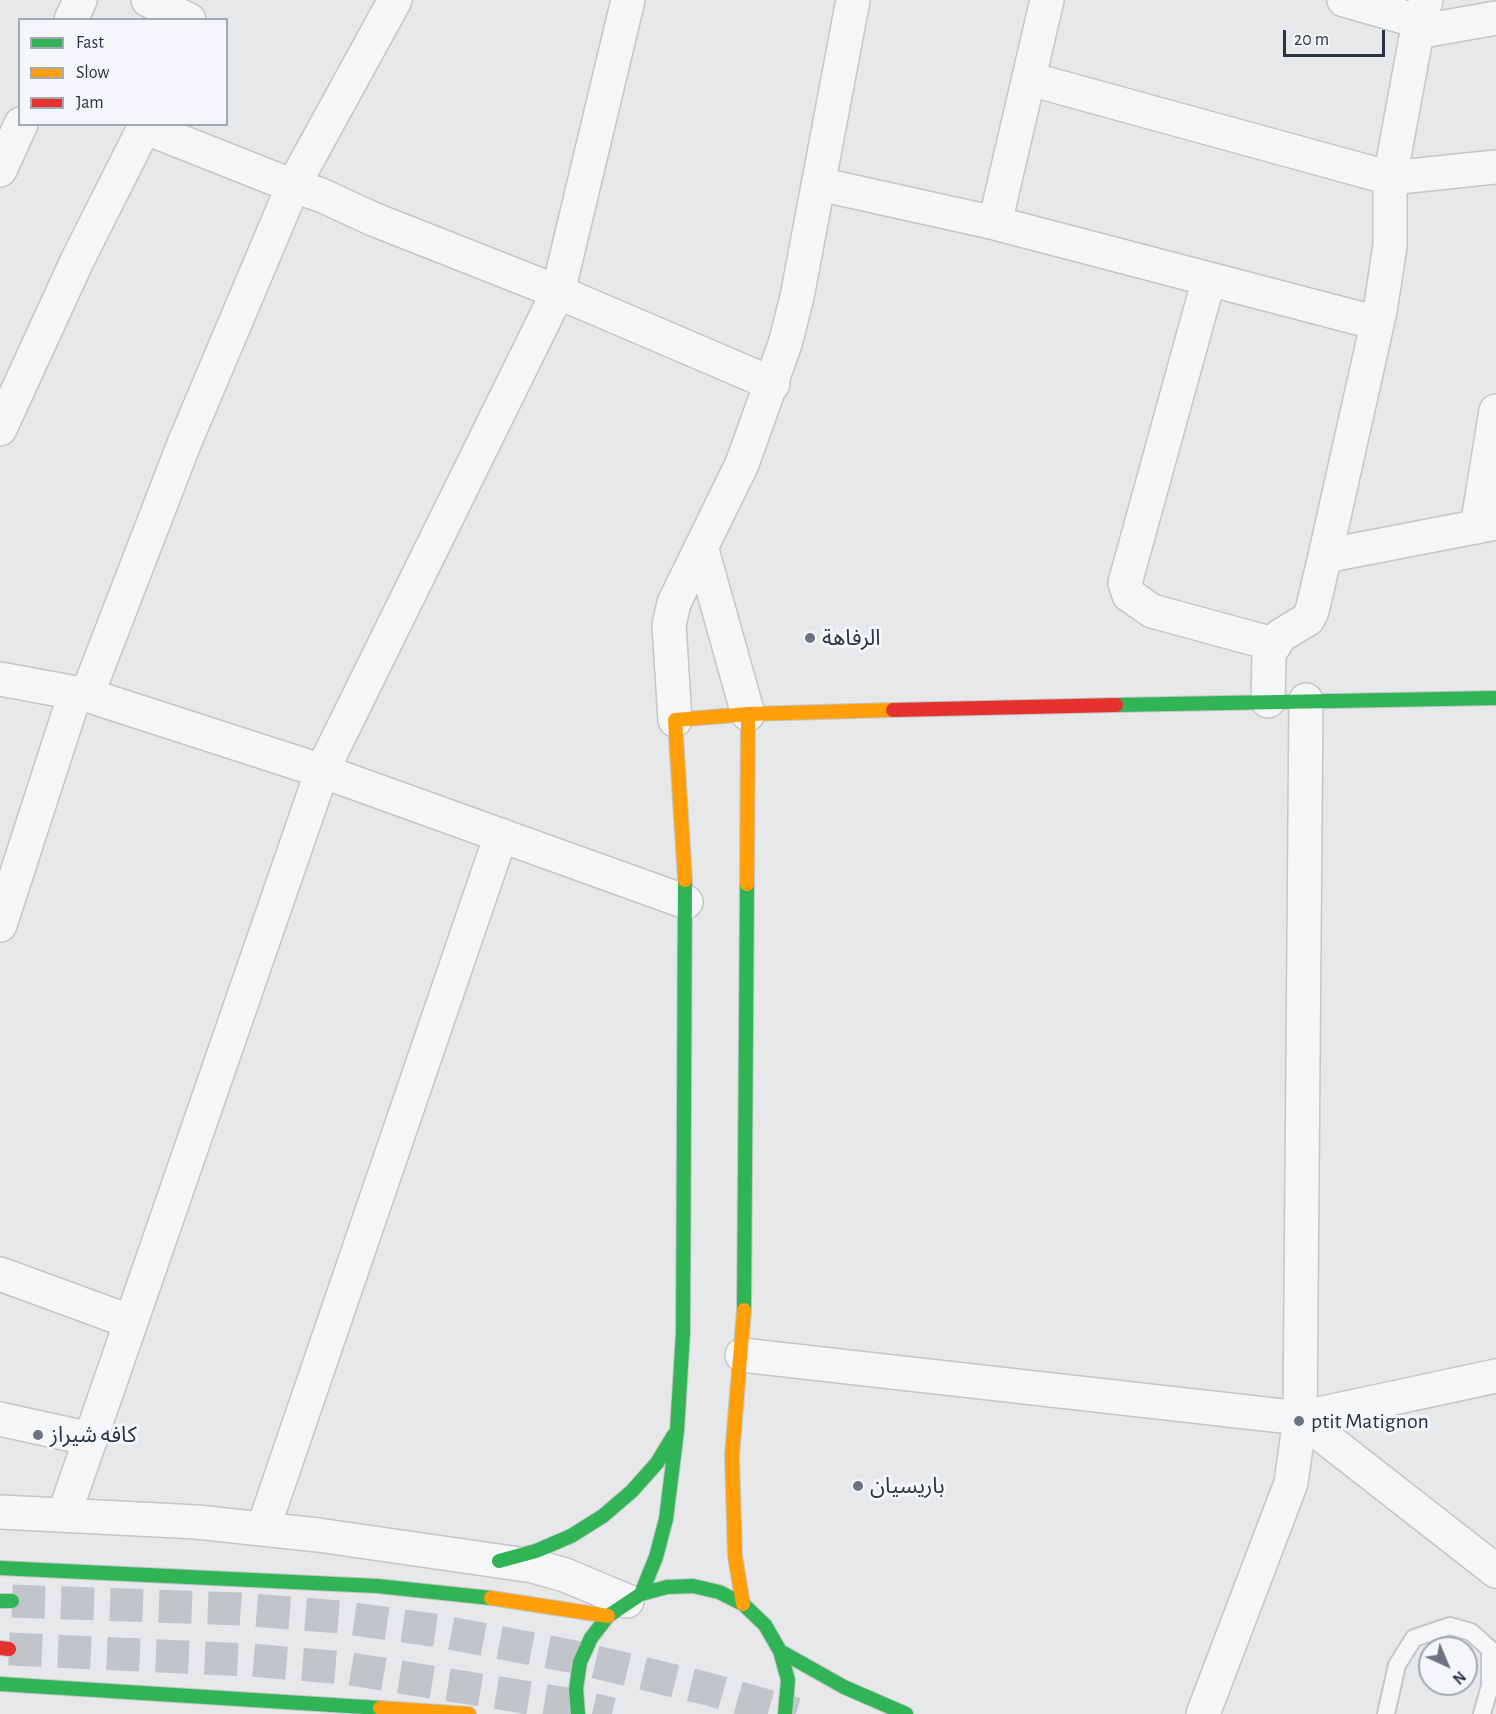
<!DOCTYPE html>
<html>
<head>
<meta charset="utf-8">
<style>
	body { margin:0 }
	#map { position:relative; width:1496px; height:1714px; overflow:hidden; background:#e6e8ea; font-family:"Alegreya Sans",sans-serif }
	canvas { display:block }
	.legend { position:absolute; left:18px; top:18px; width:210px; height:108px; box-sizing:border-box; background:#f4f6f9; border:2px solid #a4a8b1; margin:0; padding:8px 10px; list-style:none; font-size:18px; color:#2b3445 }
	.legend li { display:flex; align-items:center; gap:12px; height:30px }
	.legend b { width:30px; border:2px solid #a4a8b1 }
	.north { position:absolute; left:1418px; top:1636px; width:60px; height:60px; box-sizing:border-box; background:#f4f6f9; border:2px solid #a4a8b1; border-radius:50%; rotate:136deg; font-size:16px; font-weight:700; line-height:24px; text-align:center; color:#2b3445 }
	.north::after { content:''; display:block; margin:auto; width:21px; height:27px; background:#6c737f; clip-path:polygon(50% 0,100% 100%,50% 72%,0 100%) }
	.scale { position:absolute; left:1283px; top:30px; width:102px; height:27px; box-sizing:border-box; border:3px solid #2b3445; border-top:0; padding-left:8px; font-size:18px; line-height:21px; white-space:nowrap; color:#2b3445; -webkit-text-stroke:4px #f4f6f9; paint-order:stroke }
</style>
</head>
<body>
<div id="map">
<canvas width="1496" height="1714"></canvas>
<ul class="legend">
<li><b style="height:8px;background:#30b455"></b>Fast</li>
<li><b style="height:8px;background:#ff9f0a"></b>Slow</li>
<li><b style="height:8px;background:#e5322d"></b>Jam</li>
</ul>
<div class="north">N</div>
<div class="scale">20 m</div>
</div>
<script>
const g = document.querySelector('canvas').getContext('2d');
g.lineJoin = 'round';
const shape = rows => new Path2D(rows.map(r => 'M' + r).join(''));
function trace(path, color, width, dash) { g.strokeStyle = color; g.lineWidth = width; g.lineCap = dash ? 'butt' : 'round'; g.setLineDash(dash || []); g.stroke(path); }
function drawText(font, color, halo, rows, align = 'center') {
  g.font = font + ' "Alegreya Sans","Noto Sans Arabic",sans-serif'; g.lineWidth = 6; g.setLineDash([]); g.textBaseline = 'middle'; g.strokeStyle = halo; g.fillStyle = color; for (const [text, x, y, turn = 0] of rows) {
    g.save(); g.translate(x, y); g.rotate((+turn || 0) * Math.PI / 180); g.textAlign = isNaN(turn) ? turn : align; if (halo) g.strokeText(text, 0, 0); g.fillText(text, 0, 0); g.restore();
  }
}
trace(shape([
	[12,1601,240,1609,340,1617,440,1631,575,1657,708,1689,796,1714],
	[9,1649,250,1660,345,1668,573,1705,612,1714]
]), '#c1c4c9', 33, [33, 16]);
const lane = shape([
	[1386,1714,1397,1665,1414,1638,1450,1626,1471,1632,1490,1649,1490,1686,1482,1714]
]);
const street = shape([
	[148,0,189,20],
	[395,0,293,186,321,195,373,219,558,292,773,384],
	[1344,0,1421,22],
	[71,20,80,0],
	[1417,32,1496,18],
	[1030,79,1390,178,1496,167],
	[0,170,21,124],
	[819,184,995,223,1377,323],
	[995,223,1047,0],
	[1209,279,1125,583,1129,595,1152,611,1273,644],
	[0,429,77,261,146,124],
	[1477,527,1496,411],
	[702,550,748,714],
	[1325,556,1496,523],
	[0,679,87,695,322,771,686,902],
	[87,695,184,444,293,186,144,127],
	[1306,700,1300,1418,1496,1571],
	[1268,701,1269,654,1280,636,1308,619,1312,611,1325,556,1380,311,1390,246,1390,178,1417,32,1426,0],
	[675,720,669,625,674,603,742,464,785,344,797,297,853,0],
	[0,925,75,694],
	[0,1274,131,1322],
	[742,1355,1300,1418,1496,1376],
	[0,1419,91,1439],
	[0,1512,197,1522,318,1535,533,1566,565,1575,627,1601],
	[64,1515,322,771,558,292,628,0],
	[263,1529,501,835],
	[1203,1714,1291,1483,1300,1418]
]);
const fast = shape([
	[1116,705,1496,698],
	[744,1310,747,884],
	[499,1561,536,1551,571,1536,603,1516,632,1491,657,1463,674,1435],
	[0,1568,377,1586,491,1598],
	[641,1594,656,1557,666,1519,677,1431,683,1333,685,880],
	[0,1601,12,1601],
	[780,1651,844,1687,906,1714],
	[0,1684,380,1708],
	[578,1714,576,1689,580,1662,591,1638,608,1616,641,1594,667,1587,693,1586,719,1592,743,1604,765,1625,780,1651,788,1680,785,1714]
]);
const slow = shape([
	[685,880,675,720,748,714,893,710],
	[747,884,748,714],
	[491,1598,608,1616],
	[743,1604,735,1556,732,1455,744,1310],
	[380,1708,469,1714]
]);
const jam = shape([
	[893,710,1116,705],
	[0,1648,9,1649]
]);
trace(lane, '#c4c6c8', 20);
trace(street, '#c4c6c8', 36);
trace(fast, '#c4c6c8', 16);
trace(slow, '#c4c6c8', 16);
trace(jam, '#c4c6c8', 16);
trace(lane, '#f5f6f7', 16);
trace(street, '#f5f6f7', 33);
trace(fast, '#30b455', 14);
trace(slow, '#ff9f0a', 14);
trace(jam, '#e5322d', 14);
for (const [x, y, r, color] of [
	[810,638,6,"#6c737f"],
	[1299,1421,6,"#6c737f"],
	[38,1435,6,"#6c737f"],
	[858,1486,6,"#6c737f"]
]) { const dot = new Path2D(); dot.arc(x, y, r, 0, 2 * Math.PI); g.fillStyle = color; g.fill(dot); trace(dot, '#f4f6f9', 2); }
drawText('22px', '#2b3445', '#f4f6f9', [
	["الرفاهة",822,638],
	["ptit Matignon",1311,1421],
	["کافه شيراز",50,1435],
	["باريسيان",870,1486]
], 'left');
</script>
</body>
</html>
